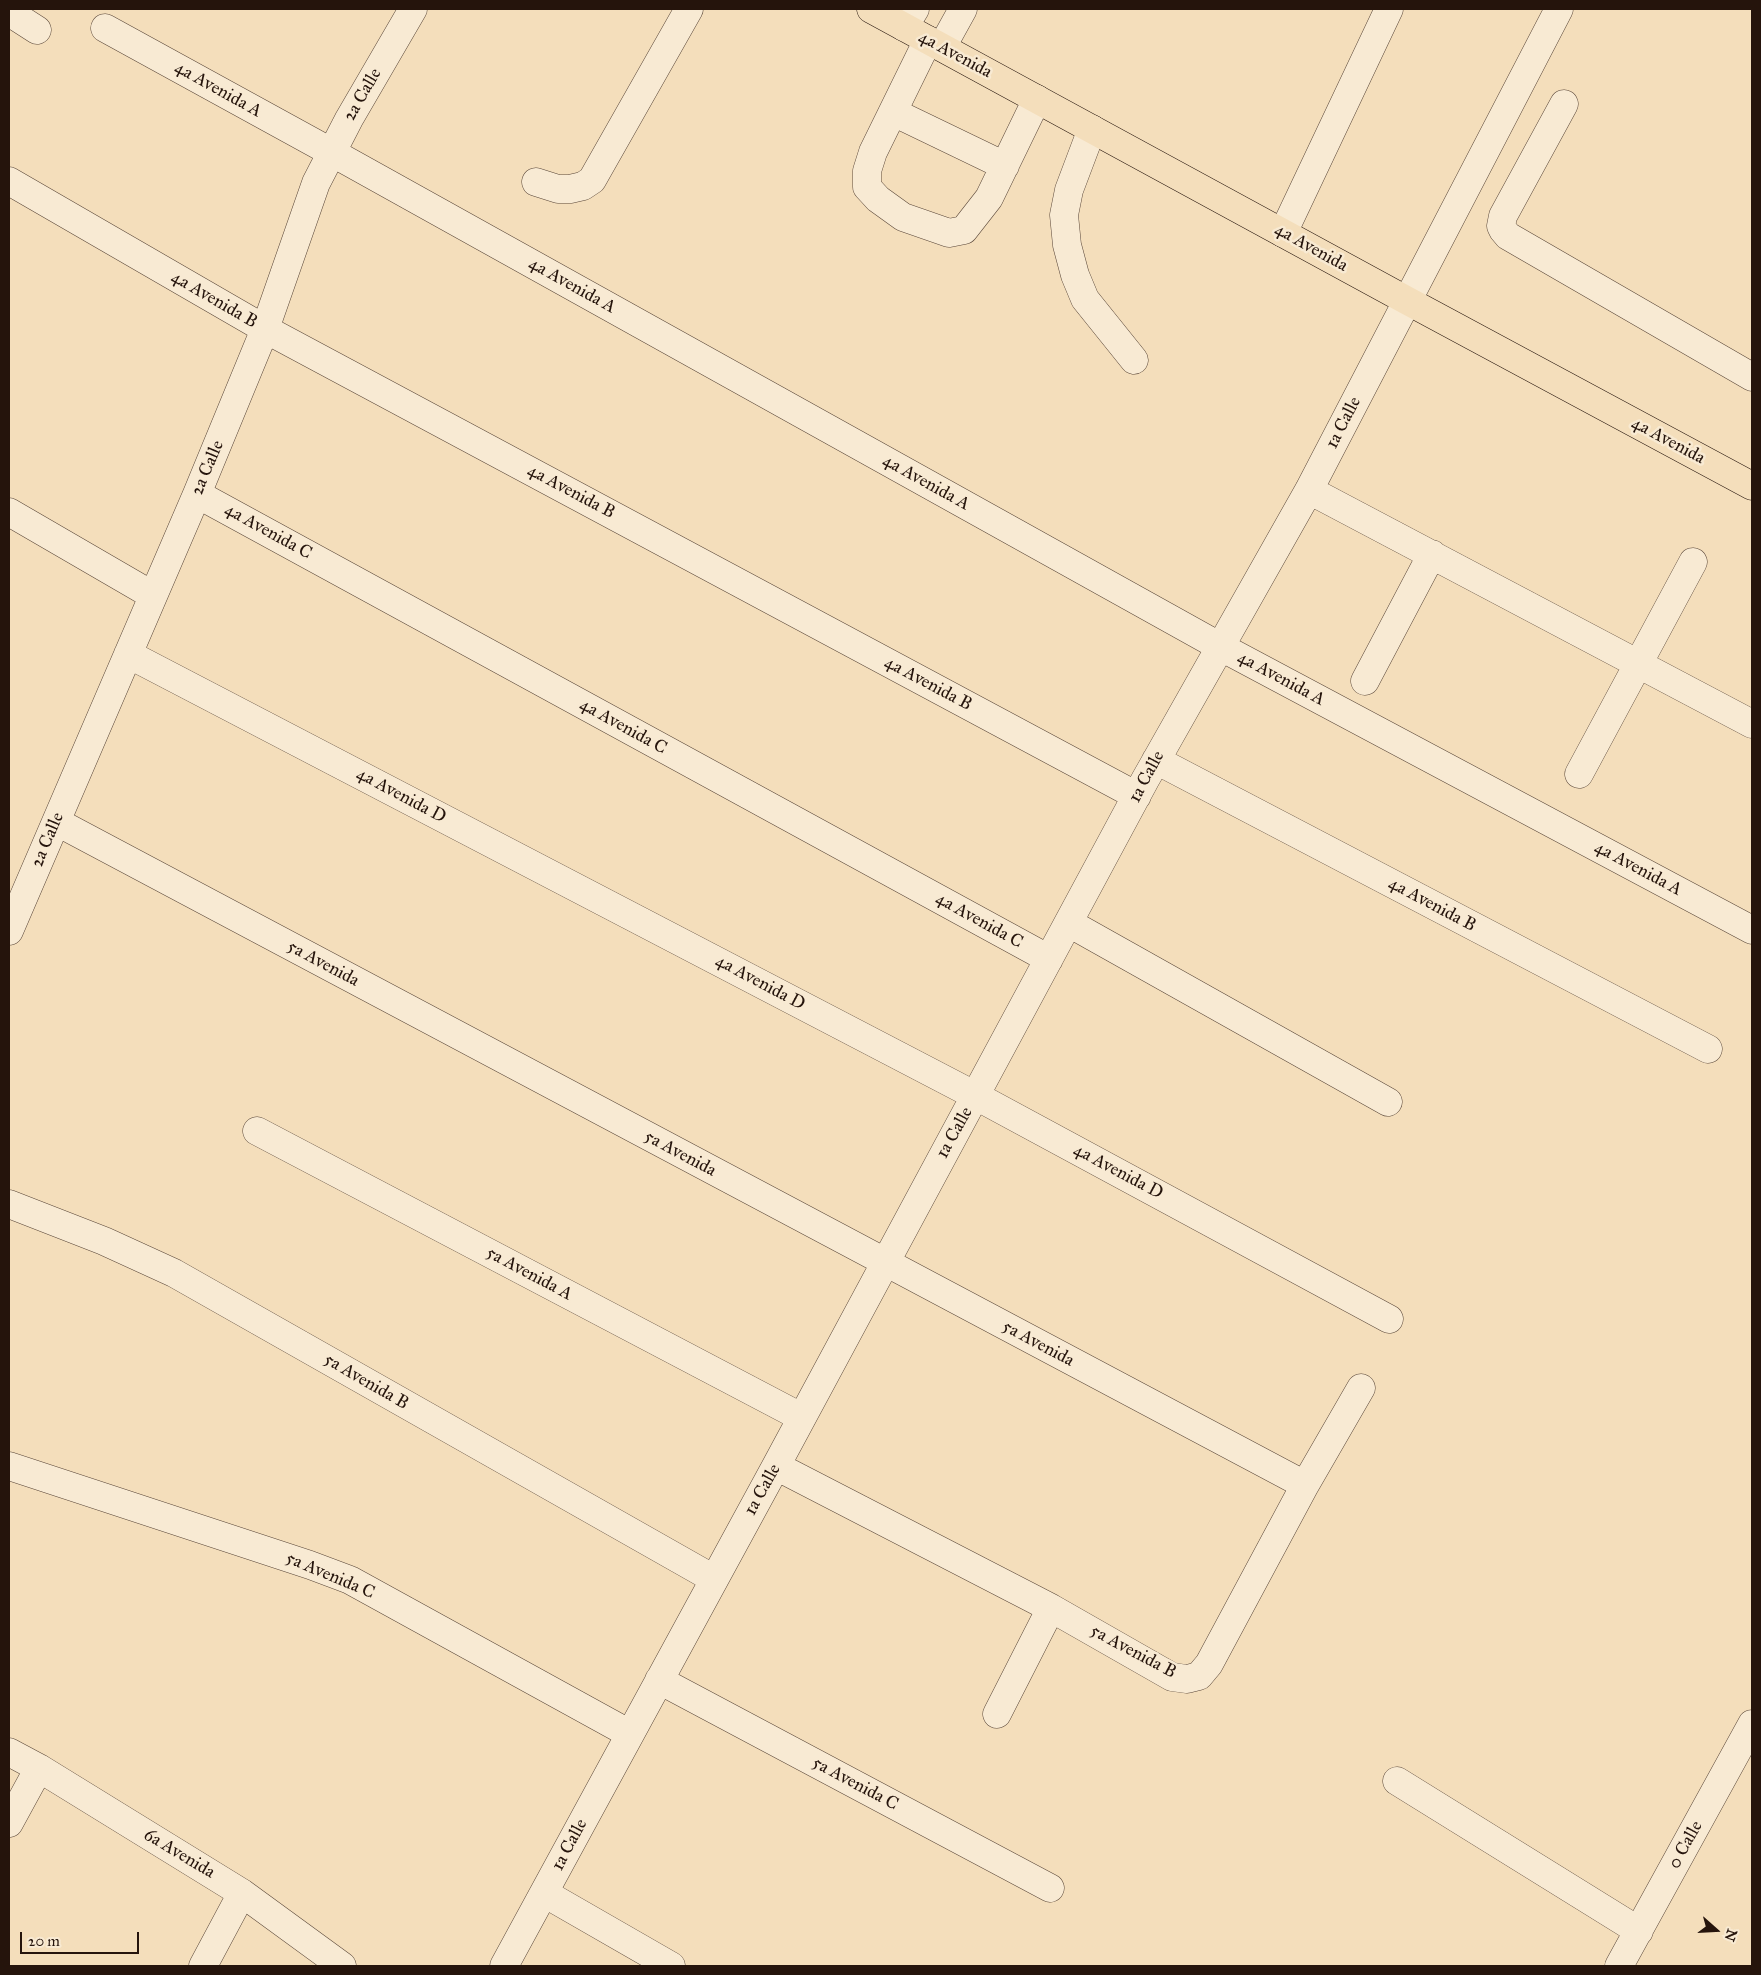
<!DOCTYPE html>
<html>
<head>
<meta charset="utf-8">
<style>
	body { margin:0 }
	#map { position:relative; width:1761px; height:1975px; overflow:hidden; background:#f4debb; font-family:"IM FELL Great Primer",serif }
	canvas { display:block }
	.frame { position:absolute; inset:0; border:10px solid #25140c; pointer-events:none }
	.north { position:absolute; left:1691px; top:1905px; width:50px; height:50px; -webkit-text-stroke:4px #f8ead3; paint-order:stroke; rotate:109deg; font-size:14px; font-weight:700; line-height:20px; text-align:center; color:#25140c }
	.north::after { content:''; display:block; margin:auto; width:18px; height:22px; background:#25140c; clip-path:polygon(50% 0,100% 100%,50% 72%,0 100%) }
	.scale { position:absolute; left:20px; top:1932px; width:119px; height:22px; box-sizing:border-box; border:2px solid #25140c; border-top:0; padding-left:6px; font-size:15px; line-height:18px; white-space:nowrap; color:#25140c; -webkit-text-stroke:4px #f8ead3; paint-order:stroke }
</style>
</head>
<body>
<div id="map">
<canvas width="1761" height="1975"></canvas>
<div class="frame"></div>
<div class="north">N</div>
<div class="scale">20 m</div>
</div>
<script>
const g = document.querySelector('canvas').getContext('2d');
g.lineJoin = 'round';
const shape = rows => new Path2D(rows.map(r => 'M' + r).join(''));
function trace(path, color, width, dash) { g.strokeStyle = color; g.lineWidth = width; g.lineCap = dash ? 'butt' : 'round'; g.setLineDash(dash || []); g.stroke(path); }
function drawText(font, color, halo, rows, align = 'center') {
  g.font = font + ' "IM FELL Great Primer",serif'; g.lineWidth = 5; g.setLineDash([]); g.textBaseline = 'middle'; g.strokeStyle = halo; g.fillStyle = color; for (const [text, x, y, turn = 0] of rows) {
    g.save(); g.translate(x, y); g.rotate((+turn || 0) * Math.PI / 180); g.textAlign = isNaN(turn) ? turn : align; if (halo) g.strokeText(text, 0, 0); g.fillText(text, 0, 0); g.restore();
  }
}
const minor = shape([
	[9,12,37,30],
	[904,27,915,9],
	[105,28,331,152,1219,646,1752,930],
	[928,40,873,152,867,171,867,187,878,199,903,217,949,233,964,230,989,198,1037,99],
	[942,47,963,9],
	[1564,104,1503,216,1501,226,1503,230,1508,236,1752,377],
	[893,112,1005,166],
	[1092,129,1069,190,1064,215,1067,245,1075,275,1085,299,1134,360],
	[9,181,265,329,1137,796],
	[536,182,558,189,570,189,583,186,592,180,689,9],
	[1283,233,1389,9],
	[1309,490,1752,724],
	[197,494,1049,959],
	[9,512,152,595],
	[128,654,976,1096,1389,1319],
	[1365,681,1432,554],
	[1156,760,1708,1049],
	[1579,774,1693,562],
	[57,822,1305,1485],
	[1069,923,1388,1102],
	[9,931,197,494,265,329,316,183,349,119,413,9],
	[257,1131,801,1417],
	[9,1204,104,1241,174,1273,714,1579],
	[9,1466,310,1565,350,1580,630,1734],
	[776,1466,1051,1608,1172,1677,1187,1679,1199,1676,1209,1664,1305,1485,1361,1388],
	[659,1680,1050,1888],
	[997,1714,1051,1608],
	[9,1752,39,1768,242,1893,342,1966],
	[1397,1781,1639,1931],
	[9,1823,39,1768],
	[544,1893,671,1966],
	[203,1966,242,1893],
	[504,1966,776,1466,1145,780,1309,490,1559,9],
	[1619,1966,1752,1724]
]);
const major = shape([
	[871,9,1406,300,1752,486]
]);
trace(minor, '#594638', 29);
trace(major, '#25140c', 29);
trace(minor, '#f8ead3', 28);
trace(major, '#f4debb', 28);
drawText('18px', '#25140c', '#f8ead3', [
	["4a Avenida",955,55,28],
	["4a Avenida A",218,90,29],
	["2a Calle",363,95,-60],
	["4a Avenida",1311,248,29],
	["4a Avenida A",572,286,29],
	["4a Avenida B",214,300,30],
	["1a Calle",1344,423,-63],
	["4a Avenida",1668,441,28],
	["2a Calle",208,468,-67],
	["4a Avenida A",926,483,29],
	["4a Avenida B",571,492,28],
	["4a Avenida C",268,532,29],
	["4a Avenida A",1281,679,28],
	["4a Avenida B",928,684,28],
	["4a Avenida C",623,727,29],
	["1a Calle",1147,777,-62],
	["4a Avenida D",401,796,28],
	["2a Calle",48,840,-67],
	["4a Avenida A",1638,869,28],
	["4a Avenida B",1432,905,28],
	["4a Avenida C",979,921,29],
	["5a Avenida",323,964,28],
	["4a Avenida D",760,983,28],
	["1a Calle",955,1133,-61],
	["5a Avenida",680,1154,28],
	["4a Avenida D",1118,1172,28],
	["5a Avenida A",529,1274,28],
	["5a Avenida",1038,1344,28],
	["5a Avenida B",366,1382,30],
	["1a Calle",763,1490,-61],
	["5a Avenida C",330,1576,23],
	["5a Avenida B",1133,1652,28],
	["5a Avenida C",855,1784,28],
	["1a Calle",570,1845,-62],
	["0 Calle",1686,1845,-61],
	["6a Avenida",179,1854,31]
]);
</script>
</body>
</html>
